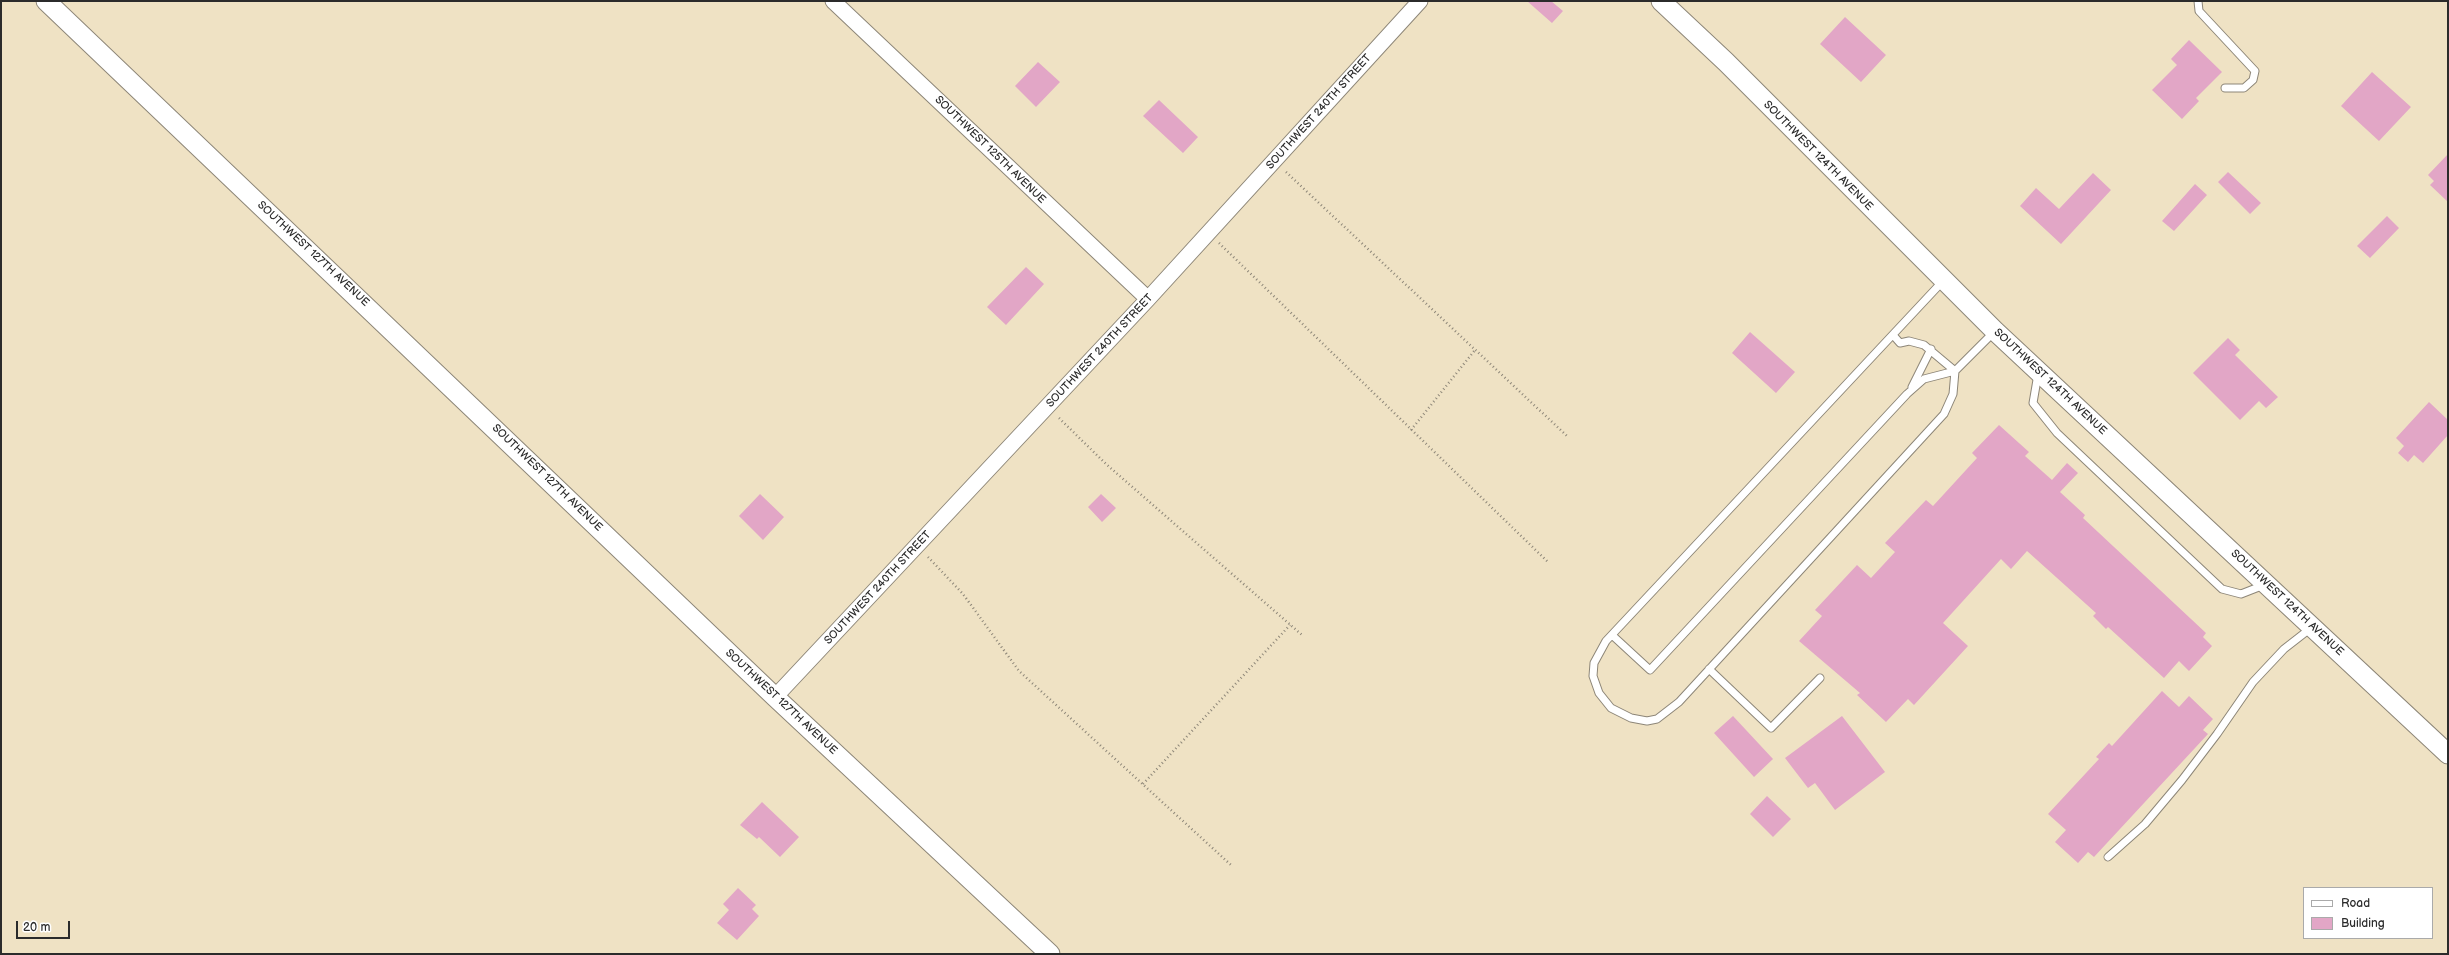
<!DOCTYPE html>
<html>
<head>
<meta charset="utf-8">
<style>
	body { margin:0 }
	#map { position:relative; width:2449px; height:955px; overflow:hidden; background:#efe2c4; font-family:"Balsamiq Sans",sans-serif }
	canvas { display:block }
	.frame { position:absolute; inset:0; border:2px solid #2b2b2b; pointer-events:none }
	.legend { position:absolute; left:2303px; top:887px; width:130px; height:52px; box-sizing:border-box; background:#fff; border:1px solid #aaa; margin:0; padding:5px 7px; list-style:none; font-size:12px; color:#2b2b2b }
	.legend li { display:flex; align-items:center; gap:8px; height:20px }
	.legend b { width:20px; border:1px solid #aaa }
	.scale { position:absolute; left:16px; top:921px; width:54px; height:18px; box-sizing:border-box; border:2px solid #2b2b2b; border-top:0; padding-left:5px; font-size:12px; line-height:14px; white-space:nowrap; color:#2b2b2b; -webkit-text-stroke:3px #fff; paint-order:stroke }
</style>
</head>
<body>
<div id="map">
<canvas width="2449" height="955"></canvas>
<div class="frame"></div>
<ul class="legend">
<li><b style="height:5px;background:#fff"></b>Road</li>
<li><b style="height:11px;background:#e2a6c6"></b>Building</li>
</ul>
<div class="scale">20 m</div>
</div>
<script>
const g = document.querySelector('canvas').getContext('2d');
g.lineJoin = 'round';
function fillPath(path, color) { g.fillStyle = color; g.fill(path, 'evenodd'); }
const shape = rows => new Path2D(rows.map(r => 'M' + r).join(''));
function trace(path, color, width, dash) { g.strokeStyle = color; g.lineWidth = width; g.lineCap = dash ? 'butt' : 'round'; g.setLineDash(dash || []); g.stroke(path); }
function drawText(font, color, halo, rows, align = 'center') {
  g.font = font + ' "Balsamiq Sans",sans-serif'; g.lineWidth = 3.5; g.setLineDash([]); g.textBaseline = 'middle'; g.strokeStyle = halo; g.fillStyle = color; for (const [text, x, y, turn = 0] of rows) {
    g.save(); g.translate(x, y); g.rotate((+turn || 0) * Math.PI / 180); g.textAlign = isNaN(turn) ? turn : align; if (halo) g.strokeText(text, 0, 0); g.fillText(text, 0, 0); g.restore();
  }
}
fillPath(shape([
	[1527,1,1551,1,1563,11,1552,23],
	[1845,17,1886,55,1861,82,1820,44],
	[2189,40,2222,72,2196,98,2199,101,2182,119,2152,90,2177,65,2171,59],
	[1038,62,1060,82,1036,107,1015,86],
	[2372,72,2411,107,2379,141,2341,106],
	[1159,100,1198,137,1183,153,1143,116],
	[2448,154,2448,202,2430,185,2434,181,2428,175],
	[2228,172,2261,203,2250,214,2218,182],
	[2093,173,2111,190,2061,244,2020,206,2036,188,2059,209],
	[2195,184,2207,195,2174,231,2162,221],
	[2387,216,2399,228,2370,258,2357,246],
	[1026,267,1044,284,1006,325,987,307],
	[1750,332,1795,372,1776,393,1732,353],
	[2228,338,2240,350,2235,355,2278,397,2266,408,2259,401,2240,420,2193,373],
	[2429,402,2448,420,2448,435,2423,463,2414,455,2408,462,2398,453,2404,446,2396,438],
	[1999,425,2029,452,2025,456,2052,480,2067,463,2078,473,2060,492,2085,515,2083,518,2206,633,2203,637,2212,646,2189,671,2179,661,2164,678,2108,627,2106,629,2093,616,2096,613,2027,551,2011,569,2001,559,1943,623,1968,646,1914,705,1908,699,1886,722,1857,695,1860,693,1799,641,1822,616,1815,610,1857,565,1871,578,1895,552,1885,543,1926,500,1933,506,1977,458,1972,453],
	[760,494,784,517,763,540,739,516],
	[1101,494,1116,508,1102,522,1088,507],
	[2162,691,2179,707,2189,696,2213,719,2203,730,2208,734,2094,857,2088,852,2078,863,2055,842,2066,830,2048,814,2099,759,2096,757,2109,743,2112,746],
	[1733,716,1773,759,1754,777,1714,733],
	[1842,716,1885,772,1835,810,1815,783,1808,788,1785,758],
	[1767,796,1791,819,1773,837,1750,814],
	[762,802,799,837,780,857,759,837,757,839,740,825],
	[738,888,756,905,752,909,759,916,737,940,717,923,729,910,723,904]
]), '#e2a6c6');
const service = shape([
	[2198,1,2199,11,2255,71,2253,80,2244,88,2225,88],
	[1943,281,1606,641,1594,663,1593,676,1599,693,1611,708,1631,718,1647,721,1657,719,1679,702,1944,414,1953,394,1955,371,1994,332],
	[1893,335,1900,343,1909,341,1924,345,1955,371],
	[2038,374,2033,403,2057,433,2222,589,2241,594,2264,585],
	[1912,387,1931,349],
	[1612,635,1650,670,1907,394,1924,379,1955,371],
	[1709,669,1771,728,1820,678],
	[2108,857,2145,824,2182,780,2217,734,2253,682,2284,649,2311,628]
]);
const minor = shape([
	[833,1,1148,299],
	[775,697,1148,299,1420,1]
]);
const tertiary = shape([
	[46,1,775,697,1050,954],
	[1661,1,1726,62,1995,331,2448,754]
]);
trace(service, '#8d8678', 9);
trace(minor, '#8d8678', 17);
trace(tertiary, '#8d8678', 21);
trace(shape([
	[1286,172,1567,436],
	[1219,243,1549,563],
	[1059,418,1106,464,1302,635],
	[1411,430,1475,350],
	[928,557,963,594,1019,671,1231,865],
	[1143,784,1290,625]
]), '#8d8678', 2.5, [1, 3]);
trace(service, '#fff', 7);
trace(minor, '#fff', 15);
trace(tertiary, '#fff', 19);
drawText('11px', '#2b2b2b', '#fff', [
	["SOUTHWEST 240TH STREET",1319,112,-48],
	["SOUTHWEST 125TH AVENUE",990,150,44],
	["SOUTHWEST 124TH AVENUE",1818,156,45],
	["SOUTHWEST 127TH AVENUE",313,254,43],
	["SOUTHWEST 240TH STREET",1100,351,-47],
	["SOUTHWEST 124TH AVENUE",2050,382,43],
	["SOUTHWEST 127TH AVENUE",547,478,44],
	["SOUTHWEST 240TH STREET",878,588,-47],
	["SOUTHWEST 124TH AVENUE",2287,603,43],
	["SOUTHWEST 127TH AVENUE",781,702,43]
]);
</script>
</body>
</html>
